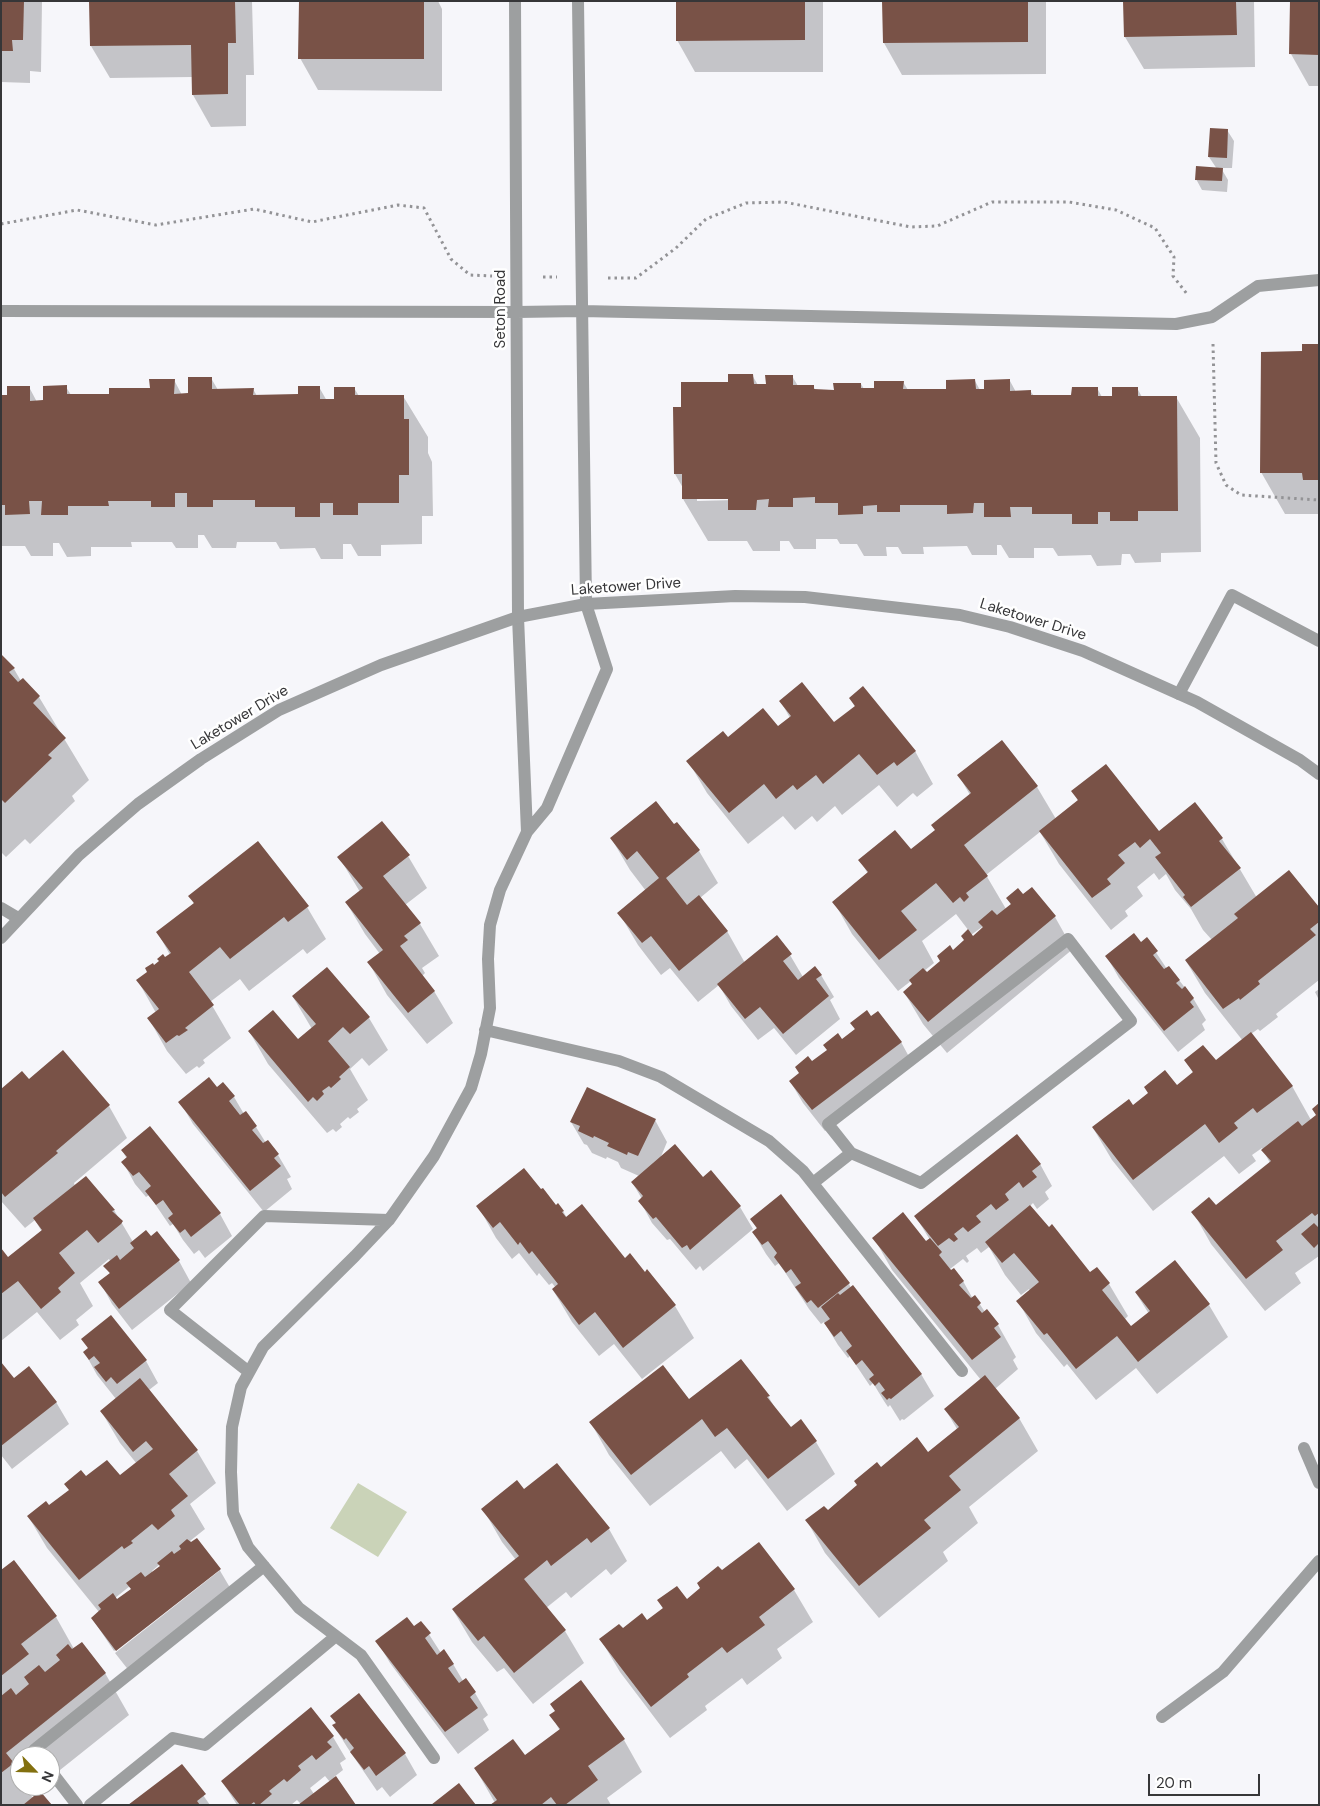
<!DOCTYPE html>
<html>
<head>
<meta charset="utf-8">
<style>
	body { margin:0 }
	#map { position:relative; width:1320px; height:1806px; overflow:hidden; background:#f6f6fa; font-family:"DM Sans",sans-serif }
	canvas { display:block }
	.frame { position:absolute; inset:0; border:2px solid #363638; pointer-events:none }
	.north { position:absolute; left:10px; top:1746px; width:50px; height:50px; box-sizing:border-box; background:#fff; border:1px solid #afafaf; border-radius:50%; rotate:114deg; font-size:14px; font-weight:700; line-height:20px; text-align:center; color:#363638 }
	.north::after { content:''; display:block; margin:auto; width:18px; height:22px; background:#83700f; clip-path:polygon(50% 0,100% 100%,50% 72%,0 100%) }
	.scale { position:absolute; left:1148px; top:1774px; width:112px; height:22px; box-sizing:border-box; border:2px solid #363638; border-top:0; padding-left:6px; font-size:15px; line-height:18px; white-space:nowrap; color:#363638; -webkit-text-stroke:4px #fff; paint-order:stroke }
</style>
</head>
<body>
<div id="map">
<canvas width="1320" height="1806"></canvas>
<div class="frame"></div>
<div class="north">N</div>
<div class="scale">20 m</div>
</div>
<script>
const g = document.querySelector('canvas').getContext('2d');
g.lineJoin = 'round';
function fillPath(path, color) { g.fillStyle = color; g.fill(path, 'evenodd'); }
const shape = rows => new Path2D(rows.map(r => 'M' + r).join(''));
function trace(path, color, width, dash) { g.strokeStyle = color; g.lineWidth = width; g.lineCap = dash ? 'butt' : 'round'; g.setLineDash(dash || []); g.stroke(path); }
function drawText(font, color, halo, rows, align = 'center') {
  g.font = font + ' "DM Sans",sans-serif'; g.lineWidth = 5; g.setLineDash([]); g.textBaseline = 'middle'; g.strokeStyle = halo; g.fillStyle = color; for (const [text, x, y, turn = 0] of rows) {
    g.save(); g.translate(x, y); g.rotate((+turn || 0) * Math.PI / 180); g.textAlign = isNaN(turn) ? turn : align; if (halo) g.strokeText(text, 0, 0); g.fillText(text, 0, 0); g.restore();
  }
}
fillPath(shape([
	[358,1483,407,1512,378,1557,330,1528]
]), '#cad3b8');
fillPath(shape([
	[1,1,42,1,41,72,30,71,30,83,1,82],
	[91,1,252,1,254,75,246,75,246,126,211,127,193,95,193,77,110,78,91,46],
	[300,1,438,1,442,9,442,91,318,90,300,58],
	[677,1,823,1,823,72,695,72,677,40],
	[883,1,1046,1,1046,74,902,75,884,43],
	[1125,1,1254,1,1255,67,1144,69,1125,37],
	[1319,1,1319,86,1309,86,1291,54],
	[1227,130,1234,141,1232,168,1221,168,1228,180,1227,192,1202,190,1196,179,1217,169,1209,157],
	[1319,346,1319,514,1285,514,1261,472,1303,353],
	[752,375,758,385,767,385,792,376,798,386,813,386,816,391,835,391,861,384,864,389,876,389,903,382,908,390,947,390,975,381,980,390,985,390,1010,381,1016,392,1031,392,1034,396,1072,396,1097,388,1102,397,1113,397,1137,388,1142,397,1176,397,1200,438,1201,552,1161,553,1161,562,1135,563,1130,554,1122,554,1121,565,1097,566,1091,555,1058,556,1053,548,1034,548,1034,558,1009,558,1001,545,997,545,997,555,972,555,967,546,923,547,924,554,902,554,898,547,886,547,887,556,864,556,857,544,840,544,837,539,816,539,816,549,794,549,789,541,780,541,780,551,753,551,747,541,708,541,683,499,683,488,675,474,682,408,730,383],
	[697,498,734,498,734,500,697,501],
	[211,378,218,390,253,389,257,396,299,396,319,387,327,401,335,401,354,388,359,396,403,396,428,437,428,453,432,462,433,516,422,516,422,544,381,545,381,556,358,556,351,544,343,544,343,559,321,559,315,548,280,549,276,542,237,542,236,548,212,548,204,535,198,535,198,548,176,548,172,542,131,542,132,547,91,547,91,556,67,557,59,543,53,543,53,556,31,556,25,546,1,546,1,397,8,397,29,387,37,402,45,401,66,387,71,395,111,395,151,389,174,380,182,395,189,395],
	[1,656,14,669,21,681,23,679,39,697,89,780,72,796,75,801,30,844,25,839,6,857,1,852],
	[850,698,915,751,933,784,917,797,913,793,897,807,879,785,842,815,835,806,817,822,812,816,795,830,783,816,748,844,707,793,688,761,727,739,778,728,790,718,781,702,834,724,855,707],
	[1002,742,1037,787,1056,819,1078,801,1073,791,1159,833,1195,804,1222,839,1257,898,1319,909,1319,980,1276,1014,1278,1017,1260,1031,1258,1029,1251,1034,1292,1086,1311,1120,1317,1116,1319,1105,1319,1256,1295,1273,1301,1283,1265,1311,1211,1244,1193,1212,1215,1206,1270,1163,1262,1148,1252,1155,1256,1161,1239,1174,1224,1156,1153,1211,1112,1160,1093,1128,1133,1106,1177,1087,1193,1073,1186,1060,1215,1062,1243,1041,1205,993,1186,961,1212,940,1203,930,1191,909,1175,890,1166,874,1159,880,1154,873,1137,887,1143,896,1125,911,1128,916,1111,930,1059,864,1040,832,986,875,1006,909,1011,905,1008,899,1023,896,1055,917,1073,949,947,1053,923,1024,904,992,913,985,911,981,898,991,852,934,834,902,868,874,860,860,911,851,936,831,970,795,959,776],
	[956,914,969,931,965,941,926,974,924,971,934,963,922,941],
	[982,927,983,928,973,937,971,935],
	[677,824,699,851,718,883,700,898,727,931,745,963,790,955,803,977,821,975,834,997,830,1000,840,1019,796,1055,774,1028,758,1040,731,1006,719,985,698,1002,670,968,661,975,638,945,619,913,646,891,630,870,611,838,674,826],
	[408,856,427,888,405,905,420,924,439,956,422,968,425,973,422,976,434,991,453,1023,427,1044,387,995,369,963,380,954,365,934,346,902,360,892,339,857],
	[190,896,307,907,326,939,307,954,303,949,249,991,240,979,210,1002,231,1038,203,1060,205,1063,199,1068,197,1066,186,1074,167,1051,149,1019,156,1013,138,981,170,955,158,933,194,904],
	[1147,939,1167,969,1179,980,1193,998,1206,1020,1202,1024,1205,1030,1178,1052,1119,978,1107,957,1140,944],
	[327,968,369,1018,388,1050,369,1066,362,1058,350,1069,368,1100,357,1109,359,1112,350,1119,348,1117,340,1124,342,1127,336,1132,333,1129,327,1133,268,1064,249,1031,298,1041,312,1029,293,997],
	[1319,989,1319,1000,1315,992],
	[871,1018,901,1042,913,1064,825,1131,803,1103,790,1081,855,1030,852,1023],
	[29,1080,109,1106,127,1138,74,1183,75,1186,114,1210,133,1242,150,1238,157,1233,179,1261,191,1283,132,1330,112,1304,100,1282,110,1274,105,1266,110,1261,109,1259,80,1283,93,1306,76,1320,79,1325,60,1340,37,1312,1,1341,1,1250,8,1258,42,1232,35,1220,25,1228,1,1201,1,1090],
	[223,1084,234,1097,244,1114,245,1113,256,1127,266,1143,278,1155,291,1177,287,1179,292,1189,264,1212,193,1124,180,1102,216,1088],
	[655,1120,667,1142,660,1159,703,1179,711,1172,740,1207,753,1229,703,1271,700,1266,696,1270,670,1239,667,1240,652,1223,640,1201,642,1199,632,1182,639,1176,621,1168,618,1162,607,1157,606,1159,592,1153,587,1145,584,1144,571,1122],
	[122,1150,220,1214,232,1236,205,1258,199,1250,194,1254,183,1240,173,1224,170,1226,149,1195,146,1197,135,1184,123,1162,127,1159],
	[1040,1164,1052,1186,1045,1192,1049,1199,1037,1209,1033,1203,1030,1206,1090,1274,1097,1269,1109,1284,1128,1316,1124,1320,1130,1328,1149,1314,1136,1293,1175,1262,1209,1305,1228,1337,1157,1394,1136,1368,1096,1400,1067,1364,1064,1367,1036,1333,1018,1301,1030,1291,1029,1289,1021,1295,1005,1275,989,1247,981,1253,977,1248,966,1256,969,1261,967,1263,963,1259,950,1269,963,1281,973,1299,975,1297,985,1312,998,1325,1016,1357,1013,1360,1018,1369,995,1389,1019,1418,1038,1451,969,1507,978,1523,943,1552,948,1561,879,1618,825,1553,807,1521,827,1512,881,1468,928,1453,957,1429,945,1409,981,1380,892,1270,874,1238,926,1243,930,1240,916,1217],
	[478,1206,556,1206,563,1211,567,1218,624,1260,644,1274,647,1271,675,1306,694,1338,642,1379,614,1344,599,1356,572,1322,553,1290,556,1288,552,1283,549,1285,539,1273,537,1276,519,1253,512,1259,496,1238],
	[751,1219,849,1284,851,1288,853,1287,921,1374,934,1396,904,1420,902,1419,900,1421,890,1405,888,1407,884,1401,873,1383,870,1386,850,1356,848,1358,838,1345,824,1322,821,1324,809,1309,779,1263,775,1266,766,1254,753,1232,757,1229],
	[111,1317,146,1361,158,1383,149,1390,197,1451,216,1483,190,1504,205,1529,190,1541,219,1568,114,1651,92,1618,99,1612,47,1548,28,1516,49,1507,86,1478,120,1477,137,1464,120,1443,101,1411,116,1399,97,1375,85,1353,89,1350,83,1339],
	[160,1564,161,1567,153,1573,152,1571],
	[130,1586,132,1590,117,1601,115,1598],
	[1,1364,14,1380,56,1402,69,1424,12,1469,1,1455],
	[768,1396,778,1413,791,1429,816,1442,835,1474,787,1511,747,1459,735,1469,721,1451,650,1506,609,1455,591,1423,689,1400],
	[556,1465,609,1529,627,1561,611,1575,606,1569,571,1598,566,1592,546,1608,565,1631,584,1663,533,1704,504,1668,497,1672,472,1642,453,1610,516,1560,502,1542,483,1509,524,1491],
	[759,1544,794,1590,813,1622,777,1649,782,1658,747,1685,742,1678,705,1706,707,1710,670,1738,620,1672,601,1640,647,1622,663,1609,659,1601,686,1601],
	[219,1569,232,1591,130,1672,115,1653,219,1571],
	[1,1571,56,1617,74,1649,105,1673,129,1715,50,1778,50,1756,20,1756,20,1786,40,1786,30,1794,33,1798,50,1805,1,1805],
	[421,1622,441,1653,453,1664,463,1681,466,1680,475,1693,488,1715,483,1719,489,1730,458,1754,390,1663,377,1641,414,1627],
	[311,1709,333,1737,346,1759,340,1763,343,1770,334,1777,355,1805,301,1804,297,1800,291,1805,237,1805,222,1781],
	[325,1776,330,1782,314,1794,310,1788],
	[551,1715,624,1740,642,1772,607,1798,611,1805,492,1805,495,1803,475,1768,525,1757,560,1731],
	[332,1716,405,1754,417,1775,390,1797,382,1787,377,1791,347,1747,334,1726,336,1724],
	[182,1765,210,1805,130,1805]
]), '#0003');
fillPath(shape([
	[1,1,24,1,23,40,12,40,13,51,1,51],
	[89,1,235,1,236,43,228,43,228,94,192,95,191,45,90,46],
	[299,1,424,1,424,59,298,59],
	[676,1,805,1,805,40,676,41],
	[882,1,1028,1,1028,42,883,43],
	[1123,1,1236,1,1237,35,1124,37],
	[1290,1,1319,1,1319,55,1289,54],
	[1210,128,1228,129,1227,158,1208,157],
	[1196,166,1223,168,1222,181,1195,180],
	[1302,344,1319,344,1319,480,1303,480,1302,473,1260,473,1261,352,1302,351],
	[728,374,753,374,754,384,766,384,765,375,793,375,793,385,814,385,814,389,834,390,833,383,861,383,861,388,874,388,874,381,904,381,903,389,946,389,946,380,975,379,976,389,984,389,984,380,1010,379,1010,391,1031,390,1031,395,1071,395,1072,387,1098,387,1098,396,1112,396,1112,387,1138,387,1138,396,1177,396,1178,511,1138,511,1138,521,1110,521,1110,512,1098,512,1098,524,1072,524,1072,514,1032,514,1032,507,1010,507,1011,517,984,517,984,503,974,503,973,513,947,514,947,505,900,505,900,512,877,512,877,505,863,506,863,514,838,515,838,503,815,503,815,497,793,498,793,507,768,507,769,499,757,500,756,510,728,510,728,499,682,499,682,474,674,474,673,407,681,407,681,382,728,382],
	[188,377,212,377,212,389,254,388,253,395,298,394,298,386,320,386,320,399,334,399,334,387,355,387,355,395,404,395,404,419,409,419,409,475,399,475,399,503,358,503,358,515,333,515,333,503,320,503,320,517,295,517,295,507,255,507,255,500,213,500,213,507,187,507,187,493,175,493,175,507,151,507,151,501,108,501,109,506,68,506,68,515,41,515,42,501,29,501,30,514,5,515,5,505,1,505,1,395,7,395,7,386,30,386,30,401,43,400,43,386,67,385,67,394,109,394,109,388,150,388,149,379,175,379,174,394,188,393],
	[1,654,15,668,9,672,18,682,23,678,40,696,33,703,66,738,48,755,52,758,5,803,1,799],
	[802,682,834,722,855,706,849,698,863,686,916,751,897,766,894,762,877,775,859,754,823,784,816,775,797,790,793,785,776,799,764,784,729,813,686,761,723,731,728,737,763,708,778,726,791,716,779,701],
	[1002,740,1038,786,964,845,988,876,966,893,969,897,964,902,960,897,953,903,936,883,901,911,917,930,879,960,832,902,868,872,858,860,895,830,911,849,935,830,931,825,971,793,957,775],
	[1106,764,1159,831,1195,802,1223,838,1219,841,1241,868,1191,907,1183,897,1185,895,1155,857,1161,853,1150,839,1140,848,1135,842,1118,855,1125,863,1107,879,1111,884,1092,898,1039,831,1078,800,1071,791],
	[656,801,674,824,677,822,700,850,666,878,687,905,699,895,728,931,679,971,651,936,642,943,617,913,659,878,637,851,627,860,610,838],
	[382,821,410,855,383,876,421,923,404,936,408,940,400,946,435,991,408,1013,367,962,383,950,345,902,363,888,337,857],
	[258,841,309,906,288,922,284,917,230,959,220,947,189,972,214,1005,185,1028,188,1030,179,1036,177,1035,166,1043,147,1018,159,1009,136,980,147,972,145,968,153,963,154,965,159,961,157,959,163,954,165,957,171,953,156,932,194,903,188,896],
	[1289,870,1319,907,1319,922,1310,929,1316,935,1258,981,1260,984,1240,1000,1239,998,1223,1009,1185,960,1238,918,1234,914],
	[1032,887,1056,916,928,1022,903,992,912,984,909,980,923,968,927,972,940,961,937,956,950,945,953,950,964,940,961,936,968,929,973,936,983,927,978,922,992,910,997,915,1011,904,1006,898,1018,888,1023,894],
	[1134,933,1141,942,1147,937,1158,951,1153,955,1164,969,1169,966,1180,980,1176,983,1182,989,1185,986,1194,998,1190,1002,1194,1007,1164,1031,1105,956],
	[777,935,792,954,783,961,798,980,815,966,822,975,816,979,829,996,783,1034,760,1007,745,1019,717,984],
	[327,967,370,1017,350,1034,343,1027,328,1041,350,1067,339,1077,341,1079,331,1088,329,1086,322,1091,324,1094,317,1101,313,1097,308,1102,248,1031,273,1010,298,1039,316,1024,292,996],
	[867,1010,871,1016,878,1011,902,1042,812,1110,789,1081,799,1073,795,1067,808,1056,812,1061,827,1050,823,1045,838,1033,842,1039,855,1029,850,1023],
	[1251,1032,1293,1086,1257,1113,1253,1108,1234,1123,1238,1128,1219,1143,1205,1124,1133,1180,1092,1127,1129,1099,1133,1105,1148,1093,1144,1087,1165,1070,1177,1085,1193,1072,1184,1060,1203,1045,1216,1060],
	[63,1050,110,1105,56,1151,58,1153,5,1197,1,1192,1,1089,22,1071,29,1079],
	[209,1077,217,1087,223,1082,235,1096,229,1101,240,1115,246,1111,257,1126,252,1130,263,1143,268,1140,279,1154,274,1158,281,1166,250,1191,178,1102],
	[587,1087,656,1119,638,1156,628,1152,627,1155,607,1146,609,1143,594,1136,593,1138,578,1131,580,1126,570,1122],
	[1319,1103,1319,1213,1315,1216,1312,1213,1276,1241,1283,1250,1246,1279,1191,1212,1209,1197,1216,1205,1271,1161,1261,1150,1298,1121,1302,1126,1316,1115,1312,1109],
	[150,1126,221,1213,191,1237,185,1229,180,1233,168,1218,173,1214,163,1200,156,1205,145,1191,151,1186,139,1172,133,1176,121,1162,127,1157,121,1150],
	[1017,1134,1041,1164,1032,1171,1037,1177,1023,1188,1019,1182,1005,1194,1009,1200,996,1210,991,1204,976,1216,981,1222,968,1232,963,1227,954,1234,958,1239,954,1242,949,1238,938,1246,914,1216],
	[675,1144,703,1177,711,1170,741,1206,690,1250,687,1245,682,1248,656,1217,653,1219,638,1201,643,1196,631,1182],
	[524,1168,541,1189,543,1188,556,1205,558,1203,564,1211,562,1212,566,1217,582,1204,625,1258,630,1253,645,1272,647,1269,676,1305,623,1348,595,1312,579,1325,552,1289,558,1284,532,1251,529,1254,520,1242,518,1245,500,1222,493,1228,476,1206],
	[86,1176,115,1210,112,1211,123,1221,121,1224,98,1243,87,1230,59,1253,75,1273,58,1288,61,1292,41,1309,18,1281,1,1294,1,1248,8,1257,42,1230,33,1218],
	[781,1194,850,1283,818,1308,811,1300,807,1303,795,1287,801,1283,791,1269,786,1273,774,1257,777,1253,768,1241,762,1245,752,1232,757,1228,750,1219],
	[1030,1205,1049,1227,1052,1224,1090,1272,1097,1267,1110,1283,1102,1290,1131,1326,1150,1311,1135,1292,1175,1260,1210,1304,1138,1362,1117,1336,1076,1369,1047,1333,1044,1335,1016,1301,1039,1282,1014,1253,1002,1263,985,1242],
	[903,1212,926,1241,930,1238,942,1252,939,1255,951,1270,954,1268,964,1281,959,1285,971,1298,975,1295,981,1303,977,1307,982,1313,987,1309,999,1324,994,1328,1001,1337,972,1360,872,1238],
	[1314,1223,1319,1228,1319,1243,1314,1248,1301,1234],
	[146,1230,151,1236,157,1231,180,1260,119,1309,98,1282,110,1273,103,1266,117,1255,120,1260,134,1248,130,1243],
	[853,1285,922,1374,891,1399,889,1398,887,1400,881,1393,885,1390,879,1382,875,1386,869,1379,874,1375,862,1360,856,1365,846,1351,852,1346,841,1331,834,1337,824,1323,830,1319,821,1307,838,1293,840,1295],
	[111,1315,147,1360,117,1384,111,1377,106,1382,94,1367,100,1363,94,1356,89,1360,83,1352,88,1348,81,1339],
	[741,1359,770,1396,767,1397,791,1427,801,1419,817,1441,768,1479,727,1428,715,1437,702,1419,631,1475,589,1422,663,1365,689,1399],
	[1,1362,14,1378,29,1366,57,1402,1,1446],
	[985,1375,1020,1418,949,1476,961,1490,924,1520,931,1528,859,1586,805,1520,824,1506,828,1510,857,1485,854,1481,877,1462,881,1467,917,1437,928,1452,959,1427,944,1409],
	[140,1378,198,1450,169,1474,188,1496,171,1510,175,1516,158,1530,152,1524,131,1541,133,1543,124,1549,122,1546,79,1580,27,1516,46,1501,49,1505,69,1490,64,1484,81,1470,86,1476,107,1460,120,1475,153,1449,146,1441,133,1452,100,1411],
	[557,1463,610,1528,591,1543,587,1538,551,1566,547,1560,524,1579,566,1630,514,1673,484,1636,478,1641,452,1609,519,1556,481,1509,517,1480,524,1489],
	[197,1538,221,1569,116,1651,91,1618,101,1609,98,1605,113,1593,117,1599,131,1589,126,1583,141,1572,145,1577,160,1566,157,1563,172,1551,174,1554,181,1549,179,1546,187,1539,191,1542],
	[759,1542,795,1589,759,1617,765,1625,727,1653,722,1647,687,1674,689,1677,651,1707,599,1639,619,1624,623,1628,642,1613,647,1620,663,1608,657,1600,677,1586,687,1599,700,1588,697,1583,718,1566,722,1570],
	[14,1560,57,1616,21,1644,29,1654,1,1676,1,1570],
	[407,1617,414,1626,421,1621,431,1633,425,1638,437,1655,444,1649,454,1664,448,1668,459,1683,466,1678,476,1692,470,1697,478,1708,445,1732,375,1641],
	[82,1642,106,1673,6,1753,14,1763,1,1773,1,1696,11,1688,16,1695,29,1684,24,1677,39,1665,45,1672,60,1660,56,1655,68,1644,72,1649],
	[581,1680,625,1739,588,1766,598,1780,565,1805,557,1805,551,1797,541,1805,490,1805,497,1800,474,1768,513,1739,525,1755,560,1729,549,1715,555,1711,550,1704],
	[359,1693,406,1753,376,1776,369,1766,364,1770,350,1752,354,1748,346,1738,344,1740,332,1725,336,1723,330,1716],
	[311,1707,334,1736,327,1742,332,1747,316,1760,312,1755,298,1766,301,1770,287,1782,284,1779,269,1791,272,1794,259,1805,256,1805,254,1802,250,1805,240,1805,221,1781],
	[182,1764,206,1794,197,1801,200,1805,128,1805],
	[336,1776,356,1805,298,1805],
	[459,1783,476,1805,431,1805],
	[40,1791,52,1805,23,1805]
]), '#795247');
trace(shape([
	[1,224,77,210,156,225,254,209,312,222,398,205,424,208,451,259,470,275,492,276],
	[543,277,557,277],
	[608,278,636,278,676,248,706,219,746,203,784,202,911,227,937,226,992,202,1069,202,1116,210,1155,228,1174,257,1173,276,1187,294],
	[1213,344,1216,463,1226,485,1241,495,1319,500]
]), '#939396', 3, [2.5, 4]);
trace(shape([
	[518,617,527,832,547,808,607,669,586,604],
	[1179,694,1232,595,1319,641],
	[1,908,18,918],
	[485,1030,619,1061,661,1077,769,1141,803,1171,962,1371],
	[813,1183,851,1153,828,1124,1068,939,1131,1021,921,1183,851,1153],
	[249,1372,170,1310,264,1216,389,1220],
	[1304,1448,1319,1483],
	[1162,1717,1223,1672,1319,1561],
	[39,1756,34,1750,264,1566],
	[434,1758,361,1655,299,1608,248,1547,233,1513,231,1472,232,1427,241,1387,263,1347,355,1256,389,1220,434,1156,471,1088,481,1054,490,1008,488,959,490,925,500,890,527,832],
	[50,1770,77,1805],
	[90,1805,173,1738,205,1745,336,1636]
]), '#9d9fa0', 12);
trace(shape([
	[515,1,518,617],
	[578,1,586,604],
	[1,311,517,312,582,311,1176,324,1212,317,1258,286,1319,280],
	[1,938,79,855,138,804,201,759,279,710,381,665,518,617,586,604,735,596,805,597,960,615,1010,627,1083,651,1197,702,1300,760,1319,774]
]), '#9d9fa0', 12);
drawText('15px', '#363638', '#fff', [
	["Seton Road",501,309,-90],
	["Laketower Drive",626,587,-4],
	["Laketower Drive",1033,620,17],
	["Laketower Drive",240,718,-31]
]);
</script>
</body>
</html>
